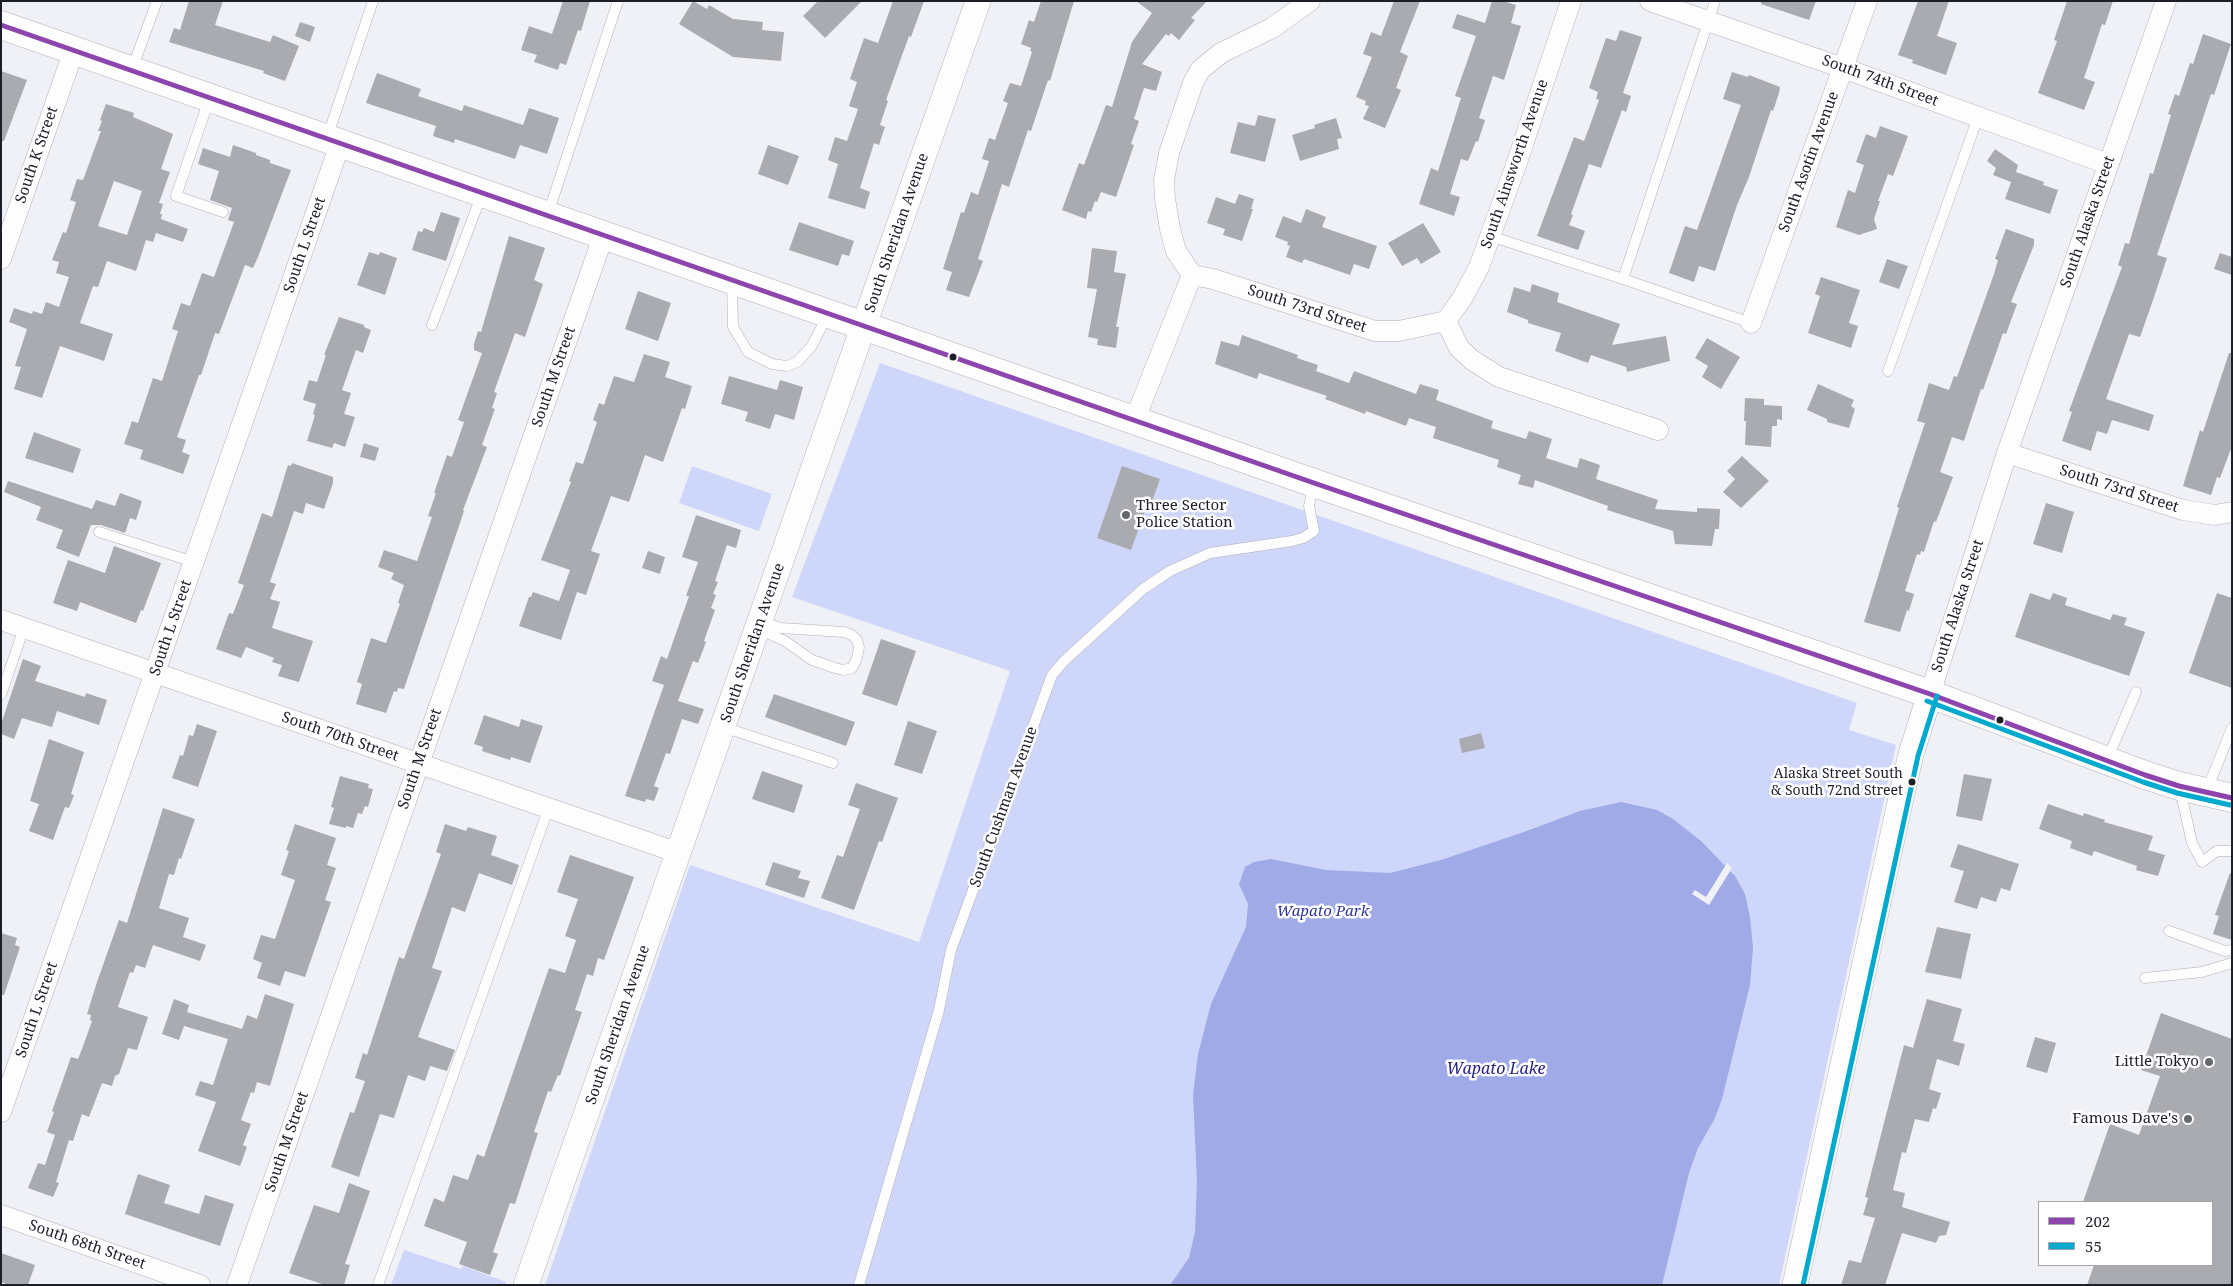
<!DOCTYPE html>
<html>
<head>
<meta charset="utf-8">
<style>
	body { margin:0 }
	#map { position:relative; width:2233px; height:1286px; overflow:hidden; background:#f0f1f6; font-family:"Noto Serif",serif }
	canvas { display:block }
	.frame { position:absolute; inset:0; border:2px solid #1c1e28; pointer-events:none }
	.legend { position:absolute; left:2038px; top:1201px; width:175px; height:65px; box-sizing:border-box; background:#fff; border:1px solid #a4a5a9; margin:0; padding:6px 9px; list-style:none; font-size:15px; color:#1c1e28 }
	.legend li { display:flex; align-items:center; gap:10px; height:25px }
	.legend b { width:25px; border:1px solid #a4a5a9 }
</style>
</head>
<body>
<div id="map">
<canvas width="2233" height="1286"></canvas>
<div class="frame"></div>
<ul class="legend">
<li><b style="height:6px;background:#8e44ad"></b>202</li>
<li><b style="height:6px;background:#00a9ce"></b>55</li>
</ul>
</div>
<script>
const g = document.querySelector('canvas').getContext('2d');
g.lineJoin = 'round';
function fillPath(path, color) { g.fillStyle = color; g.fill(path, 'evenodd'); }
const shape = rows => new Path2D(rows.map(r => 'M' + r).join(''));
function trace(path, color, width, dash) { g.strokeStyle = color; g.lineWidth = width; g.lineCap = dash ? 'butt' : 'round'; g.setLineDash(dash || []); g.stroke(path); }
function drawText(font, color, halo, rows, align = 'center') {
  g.font = font + ' "Noto Serif",serif'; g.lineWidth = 5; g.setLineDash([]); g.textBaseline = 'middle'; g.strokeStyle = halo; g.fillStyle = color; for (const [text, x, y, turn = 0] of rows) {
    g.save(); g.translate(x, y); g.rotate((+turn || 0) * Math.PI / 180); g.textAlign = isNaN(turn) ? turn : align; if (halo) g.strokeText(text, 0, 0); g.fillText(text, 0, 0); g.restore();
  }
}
fillPath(shape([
	[880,363,1857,703,1849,730,1896,745,1779,1285,545,1285,690,865,919,942,1010,671,792,597],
	[692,466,772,494,759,531,679,503],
	[404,1250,461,1269,463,1266,506,1282,505,1285,391,1285]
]), '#ced6fa');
fillPath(shape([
	[1621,802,1657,810,1673,819,1701,841,1735,876,1745,894,1750,917,1753,948,1750,985,1722,1099,1714,1120,1698,1148,1689,1173,1662,1285,1170,1285,1189,1258,1195,1232,1197,1181,1193,1095,1198,1054,1211,1004,1246,927,1248,904,1239,884,1245,867,1254,862,1271,859,1326,870,1390,873,1441,860,1524,832,1580,811]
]), '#9faae6');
fillPath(shape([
	[1727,863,1732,868,1709,905,1692,894,1695,890,1706,897]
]), '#f0f1f6');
fillPath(shape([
	[189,1,223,1,215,25,270,42,273,35,299,46,285,81,263,73,264,71,169,42,174,28,180,30],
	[563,1,590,1,581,31,578,30,566,65,560,63,558,70,534,62,537,55,521,50,529,26,552,34],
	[693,1,707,9,709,5,733,19,763,22,762,30,784,32,781,61,733,57,679,24],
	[818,1,862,1,825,38,803,16],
	[893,1,924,1,911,37,909,36,886,100,888,101,880,125,885,127,879,145,874,143,860,188,870,192,865,209,828,198,838,164,828,160,835,137,847,141,858,109,849,106,857,82,850,79,864,38,878,43],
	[1041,1,1074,1,1050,81,1048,80,1031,131,1028,130,1009,187,1002,184,978,259,983,261,969,297,946,290,952,272,943,269,961,212,964,213,971,192,978,195,989,161,982,159,989,138,995,140,1008,103,1003,101,1010,83,1021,86,1032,52,1030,51,1031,48,1021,44,1029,20,1034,22],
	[1136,1,1207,1,1191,18,1195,20,1179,40,1171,33,1169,36,1166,34,1142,64,1162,72,1156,91,1144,88,1134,119,1139,121,1131,144,1134,145,1116,197,1101,192,1097,202,1095,201,1091,212,1088,211,1086,219,1062,210,1079,163,1084,165,1106,105,1112,107,1132,42,1152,13],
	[1394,1,1420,1,1400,52,1408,56,1396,88,1401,90,1385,128,1363,119,1369,106,1365,105,1366,101,1356,97,1372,57,1363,54,1371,32,1381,36],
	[1492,1,1503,1,1516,5,1511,23,1521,26,1504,80,1493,76,1479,118,1485,120,1478,142,1476,141,1468,161,1461,159,1450,194,1460,197,1454,216,1419,204,1431,168,1438,171,1461,98,1455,96,1476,36,1452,28,1457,14,1485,23],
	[1761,1,1816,1,1809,20,1761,4],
	[1918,1,1949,1,1937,36,1957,43,1946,75,1912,63,1913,60,1898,55],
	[2067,1,2113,1,2105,25,2102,24,2084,78,2095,82,2084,110,2038,93,2057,41,2054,40],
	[300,22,315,27,310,42,295,36],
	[1620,30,1642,37,1623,93,1631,96,1626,112,1622,110,1601,168,1589,164,1571,214,1573,215,1569,225,1585,231,1578,250,1537,236,1574,137,1584,141,1589,128,1599,100,1596,99,1598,92,1589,88,1606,38,1616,41],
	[2203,34,2231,44,2214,95,2211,94,2157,255,2167,258,2152,303,2140,337,2129,334,2106,399,2154,415,2149,431,2112,420,2107,434,2097,431,2091,451,2062,441,2072,412,2069,411,2122,267,2118,265,2125,243,2129,244,2150,173,2153,174,2171,115,2168,114,2175,94,2179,96,2190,63,2193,64],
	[1,71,27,80,4,141,1,141],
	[1732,72,1748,77,1749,75,1780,87,1779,93,1773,111,1771,110,1749,177,1737,205,1715,271,1699,266,1694,282,1669,273,1685,226,1697,230,1741,105,1723,99],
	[377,73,421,89,418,96,462,111,464,105,523,125,529,108,559,118,547,154,520,145,515,159,455,139,454,143,433,136,436,126,366,103],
	[106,104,134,113,133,117,173,134,161,169,170,172,159,203,163,204,160,214,162,214,161,219,188,229,183,242,156,233,153,242,146,240,136,271,107,261,98,287,93,286,80,323,113,334,104,361,60,346,42,398,14,389,21,367,15,366,27,329,9,322,14,308,32,314,33,311,42,314,46,302,59,307,69,277,56,273,59,262,52,260,63,232,66,233,76,202,70,200,77,179,83,180,101,131,98,131,102,121,100,120],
	[114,181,142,191,127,235,98,226],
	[1258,115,1276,119,1265,162,1230,153,1238,122,1255,126],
	[1336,118,1342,138,1337,139,1339,149,1300,161,1292,135,1315,128,1314,125],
	[1880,126,1908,136,1893,176,1888,174,1878,201,1880,201,1874,219,1877,229,1859,235,1836,227,1848,190,1855,193,1864,165,1856,162,1866,134,1876,138],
	[233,145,256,153,256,155,270,160,270,163,291,170,258,257,253,268,245,265,219,334,215,333,201,375,199,375,177,437,186,440,182,452,190,455,183,474,140,459,143,450,124,444,132,421,138,423,153,378,162,381,178,331,172,329,181,303,190,306,202,273,214,277,234,222,228,220,232,208,210,200,219,171,198,164,203,148,230,157],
	[768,145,799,156,788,185,758,174],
	[1995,149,2018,165,2016,172,2044,182,2043,185,2058,190,2050,214,2005,199,2011,182,1993,175,1996,168,1987,161],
	[1239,194,1254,199,1251,209,1253,209,1242,241,1223,235,1225,229,1207,223,1216,197,1235,204],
	[1306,209,1326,217,1322,227,1377,246,1369,269,1354,264,1350,275,1304,259,1302,263,1286,257,1290,246,1287,245,1288,242,1275,237,1283,216,1301,223],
	[441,212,460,218,446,261,412,250,418,231,422,232,424,228,434,232],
	[799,222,854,241,849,256,842,254,838,266,789,250],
	[1423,223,1441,252,1421,264,1417,258,1402,266,1388,243],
	[2006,229,2034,239,2034,245,2011,302,2017,304,2006,334,2003,333,1983,390,1981,389,1964,441,1952,437,1940,472,1953,477,1936,522,1934,521,1924,552,1921,551,1920,555,1917,554,1905,591,1914,594,1909,611,1907,610,1900,632,1864,622,1899,508,1897,507,1925,423,1917,421,1929,383,1949,390,1954,376,1957,377,1994,274,1998,260,1995,259],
	[509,236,545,248,534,280,543,284,525,337,515,333,494,392,497,393,492,408,495,409,482,445,487,447,463,510,464,511,404,689,398,688,397,692,394,691,386,713,356,704,362,684,357,682,371,638,386,643,400,604,398,603,404,585,391,579,394,573,378,567,384,550,417,561,432,517,428,516,436,493,434,493,447,455,452,457,464,422,458,420,482,353,474,350,474,344,478,331,481,332],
	[1092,248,1117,251,1114,272,1126,274,1116,327,1119,327,1116,348,1097,345,1098,339,1088,337,1097,289,1087,288],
	[369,252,379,255,380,252,397,258,385,295,357,285],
	[2220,253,2232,257,2232,275,2214,269],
	[1887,259,1908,266,1899,289,1879,282],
	[1821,277,1860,290,1849,323,1858,326,1851,348,1808,333,1820,296,1815,294],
	[1532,284,1559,293,1557,302,1620,324,1612,345,1666,336,1670,361,1627,372,1626,367,1591,355,1588,363,1555,351,1561,333,1528,323,1528,320,1507,312,1514,287,1530,292],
	[638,291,671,303,658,341,625,329],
	[339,317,364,325,364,327,371,330,363,353,356,350,342,390,351,393,344,414,355,417,345,447,334,443,332,448,307,441,315,415,313,414,316,404,303,400,309,380,317,382,326,355,324,355],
	[1242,335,1298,355,1297,358,1318,365,1316,371,1349,383,1354,371,1416,394,1420,384,1439,390,1436,400,1493,421,1491,428,1526,439,1529,431,1552,439,1546,458,1577,468,1580,458,1600,465,1596,479,1658,500,1655,509,1697,512,1697,508,1720,509,1719,529,1715,529,1712,546,1675,544,1673,531,1607,510,1608,506,1535,480,1533,488,1518,484,1521,475,1497,467,1499,460,1433,438,1436,427,1409,418,1406,426,1366,411,1365,414,1325,399,1327,396,1259,373,1257,379,1215,364,1221,341,1239,346],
	[1707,338,1740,357,1721,389,1702,377,1708,366,1695,358],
	[2229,353,2232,353,2232,446,2220,478,2217,477,2211,495,2183,486,2200,430,2203,432],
	[644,354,670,362,665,377,692,386,685,409,682,408,663,462,645,455,629,502,611,496,591,551,600,554,586,595,577,592,561,640,519,626,529,597,531,597,533,592,559,601,570,570,541,560,571,482,569,481,576,462,583,464,597,422,593,420,599,403,604,405,614,376,634,382],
	[729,376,777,390,780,380,803,387,794,420,775,414,770,429,745,421,748,412,721,404],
	[1818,384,1854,400,1851,406,1855,409,1849,428,1827,422,1827,419,1807,410],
	[1745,398,1764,399,1764,405,1782,406,1782,420,1777,419,1777,426,1772,426,1771,447,1745,445,1746,421,1744,421],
	[34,432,81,449,73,473,25,458],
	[364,443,379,448,375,461,360,457],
	[1742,456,1769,481,1741,508,1723,492,1735,479,1727,471],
	[292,463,333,477,333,483,324,509,306,503,303,514,294,511,270,582,276,584,270,599,280,602,272,628,313,641,299,682,278,676,282,665,272,662,274,658,246,647,241,658,216,649,229,613,233,614,244,585,238,583,262,513,272,517,288,465,291,466],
	[1122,466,1160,479,1151,504,1148,503,1131,550,1097,538],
	[8,481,92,509,96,500,115,506,120,493,142,501,136,520,130,518,125,533,101,525,91,525,79,557,56,548,63,530,36,520,41,507,4,492],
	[2046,503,2074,512,2062,553,2033,544],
	[696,515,741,530,736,548,727,545,715,581,718,582,713,594,716,595,711,608,715,610,704,641,706,642,698,663,693,661,678,701,704,709,698,724,682,719,670,754,666,753,654,786,659,788,654,801,646,799,645,802,625,796,664,685,652,681,661,656,667,659,689,596,686,596,698,562,682,557],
	[114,546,161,563,143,611,141,610,136,623,80,602,77,611,53,603,68,560,105,573],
	[648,551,665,557,660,574,642,568],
	[2030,593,2050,600,2053,593,2067,598,2065,605,2110,620,2113,614,2127,618,2124,625,2145,632,2129,676,2015,637],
	[2217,593,2232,598,2232,688,2189,673],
	[881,639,916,651,897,706,862,694],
	[23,659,41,666,35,681,85,697,86,693,107,700,99,725,57,711,52,727,22,718,14,739,1,734,1,724],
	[774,694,855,722,846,746,765,717],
	[484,715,519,727,521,719,543,726,530,763,511,757,510,760,482,751,483,747,474,744],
	[908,721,937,731,922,774,894,765],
	[197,724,217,731,198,787,172,778,180,755,183,756,189,735,193,736],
	[1481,733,1485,748,1462,753,1459,739],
	[49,739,84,752,71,794,74,795,69,808,65,807,53,840,29,831,39,804,30,801],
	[762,771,803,785,794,813,752,799],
	[1964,774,1992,779,1982,821,1956,816],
	[340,776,369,784,368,788,373,789,368,807,365,806,362,814,358,813,353,828,346,826,346,828,329,824,334,808,331,807],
	[856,783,898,798,882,842,879,841,854,910,821,898,837,855,843,857,860,809,848,805],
	[2048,804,2083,816,2084,813,2105,820,2104,822,2153,836,2148,850,2165,855,2158,876,2136,870,2137,866,2094,851,2092,856,2070,848,2072,841,2039,829],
	[163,808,195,819,181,859,179,858,174,875,169,874,159,908,189,918,183,937,206,945,200,961,153,945,145,968,136,965,133,973,130,972,118,1007,148,1017,137,1050,128,1048,119,1074,115,1076,112,1086,102,1083,89,1117,82,1114,73,1141,69,1140,56,1182,59,1183,53,1197,28,1188,38,1163,45,1165,55,1135,47,1132,54,1112,52,1111,71,1057,78,1059,82,1049,92,1021,90,1020,91,1015,87,1014,97,982,119,920,127,923],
	[295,824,336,838,327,865,336,868,325,900,331,902,305,977,285,971,280,986,257,978,262,963,253,959,261,935,275,939,295,880,281,875,289,851,286,850],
	[445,824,466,831,468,827,497,836,491,855,519,865,512,885,479,873,465,912,452,907,432,968,442,971,418,1037,455,1050,447,1071,430,1066,425,1081,408,1075,394,1118,380,1114,359,1177,331,1167,350,1112,354,1113,365,1081,355,1078,363,1053,367,1055,399,957,404,959,441,854,436,852],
	[1958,844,2019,864,2010,891,2001,888,1996,902,1981,897,1977,909,1954,902,1964,871,1950,867],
	[570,855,634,877,604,960,598,958,593,976,587,974,575,1010,582,1012,560,1076,558,1075,551,1092,548,1091,534,1132,538,1133,515,1204,510,1203,493,1252,498,1254,490,1275,459,1264,467,1242,424,1226,434,1198,444,1202,453,1175,468,1180,477,1154,484,1157,549,968,565,973,576,940,565,936,578,899,557,892],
	[773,862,801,871,798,878,810,881,804,898,765,885],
	[2230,873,2232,874,2232,940,2213,934,2219,916,2215,915],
	[1937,927,1971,934,1961,979,1925,972],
	[1,933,17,938,15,945,20,947,4,995,1,995],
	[265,994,294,1004,270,1086,257,1082,254,1093,251,1092,241,1120,251,1124,243,1145,247,1147,240,1166,198,1151,216,1102,195,1095,200,1081,213,1085,228,1039,184,1026,179,1040,162,1034,174,999,189,1005,187,1012,242,1029,247,1015,257,1019],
	[1927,999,1962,1009,1953,1041,1965,1044,1959,1066,1937,1059,1929,1089,1941,1093,1936,1109,1933,1108,1929,1122,1915,1119,1906,1153,1902,1152,1893,1190,1905,1193,1902,1207,1950,1222,1946,1235,1939,1236,1936,1243,1902,1233,1885,1285,1841,1285,1849,1260,1861,1263,1875,1218,1863,1215,1868,1198,1865,1197,1904,1045,1913,1048],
	[2161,1013,2232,1039,2232,1285,2087,1285,2094,1265,2212,1265,2212,1202,2083,1202,2110,1124,2139,1135,2160,1076,2141,1070],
	[2035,1037,2056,1043,2047,1073,2026,1067],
	[138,1174,170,1185,164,1203,199,1214,205,1195,234,1204,220,1246,125,1214],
	[349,1183,370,1191,345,1264,350,1265,344,1285,325,1285,289,1273,314,1205,339,1213],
	[1,1253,35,1265,28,1285,8,1285,1,1282]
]), '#a9abb1');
const service = shape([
	[132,69,157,1],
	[209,100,176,196,223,212],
	[327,138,373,1],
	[548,214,618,1],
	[1490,236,1623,279,1751,323],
	[1623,279,1715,1],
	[732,282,733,327,748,352,772,364,787,366,797,362,811,347,828,315],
	[432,325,482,194],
	[1888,371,1978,117],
	[99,532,194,562],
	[758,629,785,641,812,660,835,668,843,670,852,668,857,658,859,647,857,640,852,635,844,632,780,628,761,621],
	[1,695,24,628],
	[723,727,833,763],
	[2107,760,2136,692],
	[2180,789,2192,843,2202,862,2217,851,2232,851],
	[2206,792,2232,728],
	[2169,931,2225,951,2232,950],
	[2145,978,2202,972,2232,963],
	[378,1285,549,807],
	[859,1285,939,1010,951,950,1052,675,1064,661,1143,589,1170,571,1210,553,1292,541,1303,538,1314,531,1309,506,1314,484]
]);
const minor = shape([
	[1650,1,1843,68,2108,164],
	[1,259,74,50],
	[1192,275,1176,251,1170,229,1165,199,1164,180,1169,153,1193,83,1200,70,1221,53,1272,28,1310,1],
	[1192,275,1213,279,1375,331,1399,331,1446,321],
	[1446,321,1463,297,1479,267,1516,165,1571,1],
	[1446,321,1459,348,1472,360,1499,377,1658,430],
	[1751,323,1867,1],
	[1135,419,1192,275],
	[2007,453,2183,510,2215,515,2232,512],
	[1,620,679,853],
	[1930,694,2007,453,2166,1],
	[1,1112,340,144],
	[1,1215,200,1285],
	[237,1285,604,234]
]);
const tertiary = shape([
	[526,1285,978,1],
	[1795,1285,1897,816,1911,754,1930,694]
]);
const primary = shape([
	[1,25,1314,483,1930,694,2145,775,2179,786,2232,798]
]);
trace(service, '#b0b1b8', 11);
trace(minor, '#b0b1b8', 21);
trace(tertiary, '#b0b1b8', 26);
trace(primary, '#b0b1b8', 29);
trace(service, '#fdfdfe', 10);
trace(minor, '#fdfdfe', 20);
trace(tertiary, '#fdfdfe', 25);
trace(primary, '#fdfdfe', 28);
trace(shape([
	[1,25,1314,483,1930,694,2145,775,2179,786,2232,798]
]), '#8e44ad', 5);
trace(shape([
	[1927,701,2143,782,2177,793,2230,805],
	[1803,1285,1918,756,1937,696]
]), '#00a9ce', 5);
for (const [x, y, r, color] of [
	[953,357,4.5,"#1c1e28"],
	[1126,515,5,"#666870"],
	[2000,720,4.5,"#1c1e28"],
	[1912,782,4.5,"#1c1e28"],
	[2209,1062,5,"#666870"],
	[2188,1119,5,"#666870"]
]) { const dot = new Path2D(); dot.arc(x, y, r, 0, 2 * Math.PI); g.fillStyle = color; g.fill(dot); trace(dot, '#fff', 2); }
drawText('14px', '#1c1e28', '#fff', [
	["Alaska Street South",1903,774],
	["& South 72nd Street",1903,791]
], 'right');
drawText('15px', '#1c1e28', '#fff', [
	["South 74th Street",1880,81,20],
	["South K Street",37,155,-71],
	["South Asotin Avenue",1809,162,-70],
	["South Ainsworth Avenue",1515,164,-71],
	["South Alaska Street",2088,222,-71],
	["South Sheridan Avenue",897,233,-71],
	["South L Street",305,245,-71],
	["South 73rd Street",1307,309,18],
	["South M Street",554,377,-71],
	["South 73rd Street",2119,489,18],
	["South Alaska Street",1958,606,-72],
	["South L Street",171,628,-71],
	["South Sheridan Avenue",753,643,-71],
	["South 70th Street",340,737,19],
	["South M Street",420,759,-71],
	["South Cushman Avenue",1004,807,-70],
	["South L Street",37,1010,-71],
	["South Sheridan Avenue",618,1025,-71],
	["South M Street",287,1142,-71],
	["South 68th Street",87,1245,19]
]);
drawText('15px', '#1c1e28', '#fff', [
	["Three Sector",1136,506,"left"],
	["Police Station",1136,523,"left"],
	["Little Tokyo",2199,1062],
	["Famous Dave's",2178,1119]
], 'right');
drawText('italic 15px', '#323797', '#fff', [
	["Wapato Park",1323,912]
]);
drawText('italic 16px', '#262586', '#fff', [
	["Wapato Lake",1496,1069]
]);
</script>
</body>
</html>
